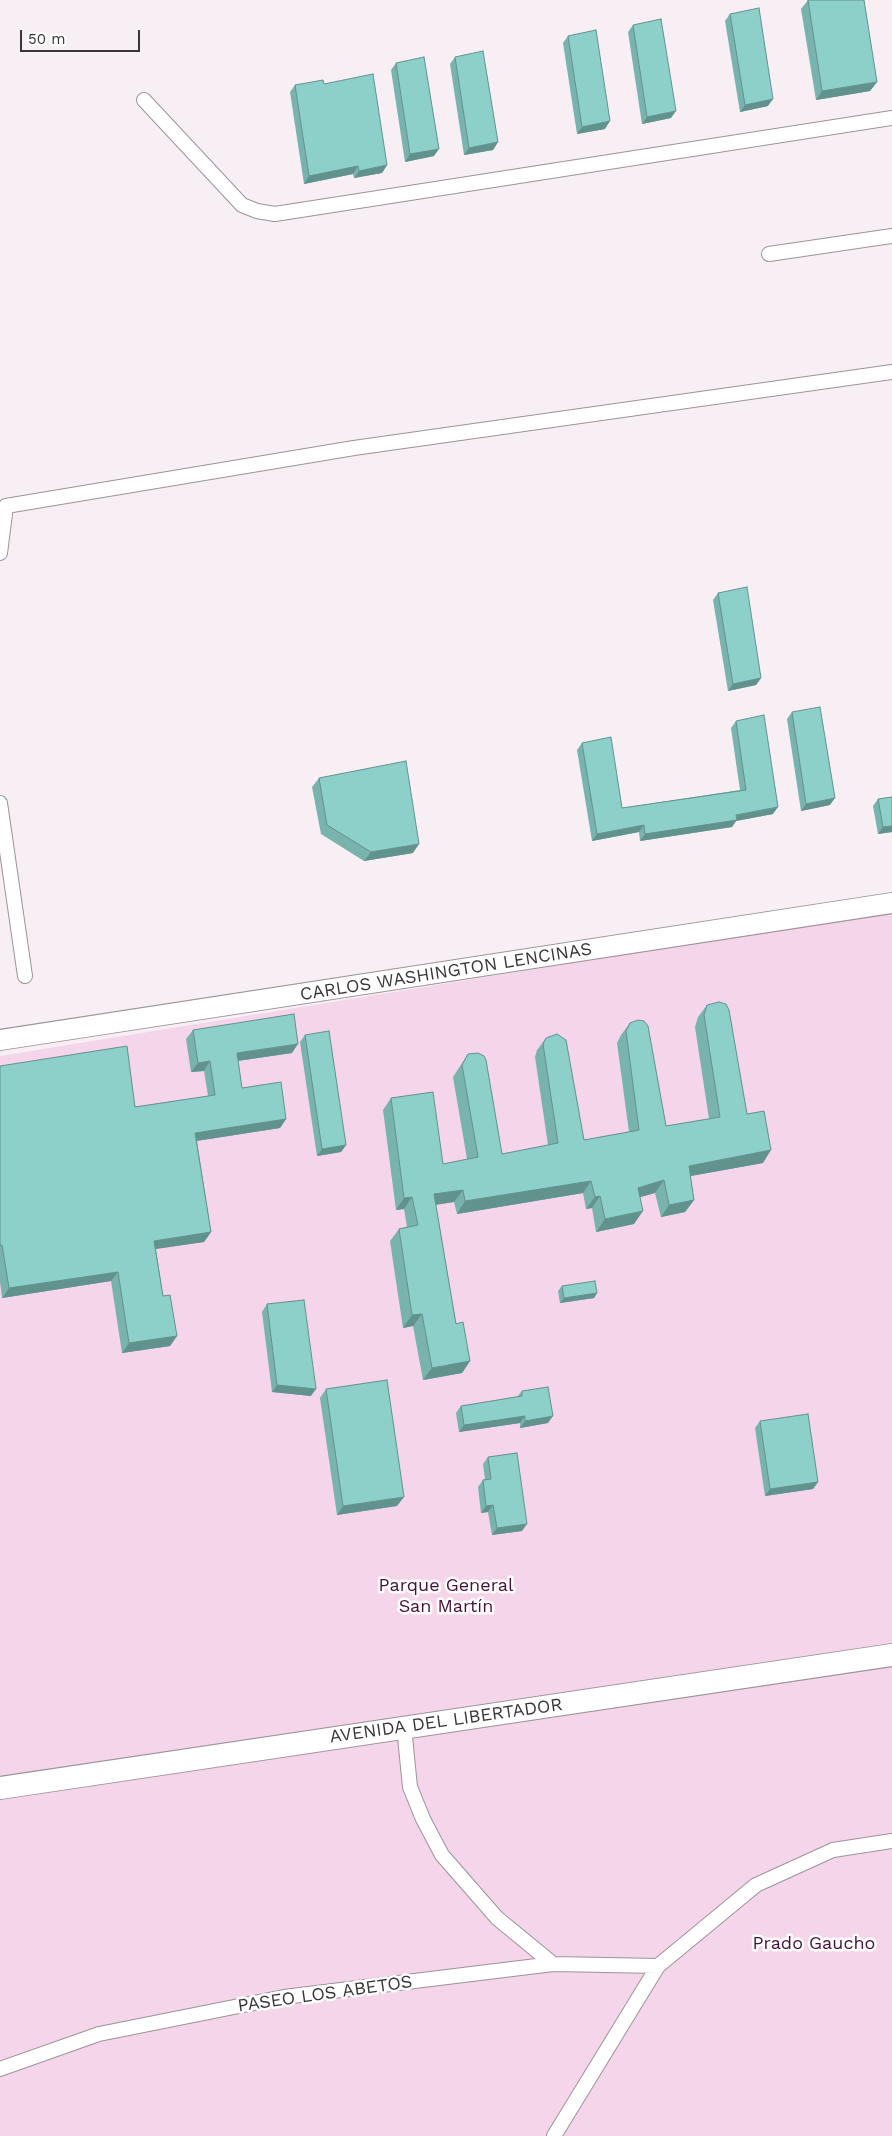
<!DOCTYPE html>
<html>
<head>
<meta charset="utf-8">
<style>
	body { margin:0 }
	#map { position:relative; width:892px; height:2136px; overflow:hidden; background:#f8eff5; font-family:"Work Sans",sans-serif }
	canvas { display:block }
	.scale { position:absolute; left:20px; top:30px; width:120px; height:22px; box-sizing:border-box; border:2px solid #383537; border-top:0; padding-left:6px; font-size:15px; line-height:18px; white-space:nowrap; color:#383537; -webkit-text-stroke:4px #fff; paint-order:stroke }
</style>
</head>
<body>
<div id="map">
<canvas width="892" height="2136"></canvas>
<div class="scale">50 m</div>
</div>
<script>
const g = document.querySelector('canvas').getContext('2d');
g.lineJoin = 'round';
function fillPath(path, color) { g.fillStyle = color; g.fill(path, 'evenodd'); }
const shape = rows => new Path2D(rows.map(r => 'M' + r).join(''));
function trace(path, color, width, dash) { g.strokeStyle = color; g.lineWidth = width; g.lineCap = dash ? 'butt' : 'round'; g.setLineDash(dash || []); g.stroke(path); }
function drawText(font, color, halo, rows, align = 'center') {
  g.font = font + ' "Work Sans",sans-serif'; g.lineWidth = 5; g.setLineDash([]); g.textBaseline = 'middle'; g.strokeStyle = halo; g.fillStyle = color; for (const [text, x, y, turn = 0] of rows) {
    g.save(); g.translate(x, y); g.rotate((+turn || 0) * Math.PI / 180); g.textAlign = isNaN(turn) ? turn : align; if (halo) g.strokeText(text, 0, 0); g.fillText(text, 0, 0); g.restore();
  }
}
fillPath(shape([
	[892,911,892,2136,0,2136,0,1056]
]), '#f5d5ea');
const street = shape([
	[144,100,242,205,257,211,275,214,892,118],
	[769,254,892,236],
	[0,553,6,506,354,448,892,372],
	[0,803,25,976],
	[404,1727,410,1787,423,1819,442,1855,497,1918,553,1964],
	[0,2069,99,2034,284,1997,553,1964,658,1966],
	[554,2136,658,1966,756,1885,833,1850,892,1841]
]);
const secondary = shape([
	[0,1040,892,903]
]);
const primary = shape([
	[0,1788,892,1655]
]);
trace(street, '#9b9398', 16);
trace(secondary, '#9b9398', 22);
trace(primary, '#9b9398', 24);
trace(street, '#fff', 14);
trace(secondary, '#fff', 20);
trace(primary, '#fff', 22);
fillPath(shape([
	[808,0,877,82,870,91,816,100,801,9],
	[730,14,768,106,740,112,725,21],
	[633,25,671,118,642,124,628,32],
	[568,36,605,129,577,134,563,43],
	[455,57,498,142,493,150,464,155,450,64],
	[396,63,434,156,405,162,391,70],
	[324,84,387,165,382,173,354,178,353,174,304,184,290,92,295,85],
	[718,593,761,678,756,685,728,691,713,600],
	[792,712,830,805,801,811,787,719],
	[736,721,773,814,736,821,732,827,640,841,639,832,592,841,577,750,582,743,622,808,740,790,731,728],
	[319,778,413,853,364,861,321,834,312,787],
	[892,797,892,832,878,834,873,806,878,799],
	[707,1005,747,1114,763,1163,690,1176,694,1200,685,1212,661,1217,655,1193,640,1197,634,1224,596,1232,592,1208,586,1209,583,1193,457,1214,454,1202,436,1205,456,1324,470,1361,462,1373,423,1380,413,1326,403,1328,390,1241,399,1229,407,1227,404,1209,396,1210,383,1110,391,1098,443,1164,467,1159,453,1077,468,1054,502,1154,548,1145,535,1057,537,1050,546,1038,584,1140,629,1132,617,1043,621,1035,630,1023,666,1126,709,1119,695,1027,698,1017],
	[193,1030,292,1053,238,1061,242,1088,286,1119,280,1128,197,1141,211,1232,204,1242,156,1249,163,1296,177,1336,170,1346,122,1353,111,1281,2,1298,0,1282,0,1066,135,1107,208,1096,204,1071,191,1072,186,1039],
	[305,1035,346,1145,341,1152,317,1156,300,1042],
	[562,1286,597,1293,594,1298,560,1303,558,1291],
	[267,1304,311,1396,272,1392,262,1312],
	[326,1389,397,1506,337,1515,320,1398],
	[522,1391,548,1423,520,1428,520,1423,459,1432,456,1413,461,1406,517,1397],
	[760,1421,818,1482,813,1489,765,1496,755,1428],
	[488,1457,522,1531,492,1535,488,1512,481,1513,478,1487,483,1480,485,1479,483,1464]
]), '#78b3ad');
fillPath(shape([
	[877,82,870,91,816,100,822,91],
	[773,99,768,106,740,112,745,105],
	[676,111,671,118,642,124,647,117],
	[610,121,605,129,577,134,582,127],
	[498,142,493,150,464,155,469,148],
	[439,149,434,156,405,162,410,154],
	[387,165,382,173,354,178,359,171],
	[358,166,353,174,304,184,309,176],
	[761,678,756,685,728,691,733,684],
	[835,798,830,805,801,811,806,804],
	[778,807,773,814,736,821,732,827,640,841,645,834],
	[644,825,639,832,592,841,597,834],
	[892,826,892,832,878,834,883,827],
	[419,844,413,853,364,861,371,852],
	[298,1044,292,1053,230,1062,237,1053],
	[210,1061,204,1071,191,1072,198,1063],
	[286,1119,280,1128,189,1142,195,1133],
	[346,1145,341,1152,317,1156,322,1149],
	[771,1150,763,1163,680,1178,689,1166],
	[664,1180,655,1193,630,1200,638,1188],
	[591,1181,583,1193,457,1214,465,1201],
	[463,1190,454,1202,425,1206,434,1194],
	[600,1196,592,1208,586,1209,595,1197],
	[412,1197,404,1209,396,1210,404,1198],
	[694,1200,685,1212,661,1217,669,1205],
	[643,1211,634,1224,596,1232,605,1219],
	[211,1232,204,1242,148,1250,154,1241],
	[118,1272,111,1281,2,1298,9,1288],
	[597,1293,594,1298,560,1303,564,1298],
	[422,1314,413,1326,403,1328,412,1315],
	[177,1336,170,1346,122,1353,129,1343],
	[470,1361,462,1373,423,1380,432,1368],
	[277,1385,316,1389,311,1396,272,1392],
	[525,1416,520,1423,459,1432,464,1425],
	[553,1416,548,1423,520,1428,525,1421],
	[818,1482,813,1489,765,1496,770,1489],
	[404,1497,397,1506,337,1515,343,1506],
	[493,1505,488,1512,481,1513,486,1506],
	[527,1524,522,1531,492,1535,497,1528]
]), '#62928d');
const building = shape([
	[808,0,864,0,877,82,822,91,808,0],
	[759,8,773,99,745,105,730,14,759,8],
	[661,19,676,111,647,117,633,25,661,19],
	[596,30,610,121,582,127,568,36,596,30],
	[483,51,498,142,469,148,455,57,483,51],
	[424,57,439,149,410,154,396,63,424,57],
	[373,74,387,165,359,171,358,166,309,176,295,85,323,80,324,84,373,74],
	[747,587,761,678,733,684,718,593,747,587],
	[820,707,835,798,806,804,792,712,820,707],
	[764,715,778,807,736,815,737,820,645,834,644,825,597,834,582,743,611,737,622,808,746,790,736,721,764,715],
	[406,761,419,844,371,852,327,825,319,778,406,761],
	[892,797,892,826,883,827,878,799,892,797],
	[719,1002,726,1004,729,1010,747,1114,764,1111,771,1150,689,1166,694,1200,669,1205,664,1180,638,1188,643,1211,605,1219,600,1196,595,1197,591,1181,465,1201,463,1190,434,1194,456,1324,463,1322,470,1361,432,1368,422,1314,412,1315,399,1229,418,1225,412,1197,404,1198,391,1098,433,1092,443,1164,478,1157,462,1065,468,1054,478,1053,484,1056,486,1060,502,1154,558,1143,543,1044,546,1038,557,1034,566,1040,584,1140,639,1130,626,1031,630,1023,638,1020,644,1021,648,1026,666,1126,720,1117,704,1015,707,1005,719,1002],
	[294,1014,298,1044,237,1053,242,1088,281,1082,286,1119,195,1133,211,1232,154,1241,163,1296,170,1295,177,1336,129,1343,118,1272,9,1288,2,1245,0,1245,0,1066,127,1046,135,1107,215,1095,210,1061,198,1063,193,1030,294,1014],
	[329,1031,346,1145,322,1149,305,1035,329,1031],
	[595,1281,597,1293,564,1298,562,1286,595,1281],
	[304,1300,316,1389,277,1385,267,1304,304,1300],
	[387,1380,404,1497,343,1506,326,1389,387,1380],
	[548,1387,553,1416,525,1421,525,1416,464,1425,461,1406,522,1396,522,1391,548,1387],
	[808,1414,818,1482,770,1489,760,1421,808,1414],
	[517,1453,527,1524,497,1528,493,1505,486,1506,483,1480,491,1479,488,1457,517,1453]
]);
fillPath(building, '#8cd0c9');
trace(building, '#62928d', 1);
drawText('18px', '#383537', '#fff', [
	["CARLOS WASHINGTON LENCINAS",446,972,-9],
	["AVENIDA DEL LIBERTADOR",446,1721,-8],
	["PASEO LOS ABETOS",325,1994,-8]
]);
drawText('18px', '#470f3a', '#fff', [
	["Parque General",446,1586],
	["San Martín",446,1607],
	["Prado Gaucho",814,1944]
]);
</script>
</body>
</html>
